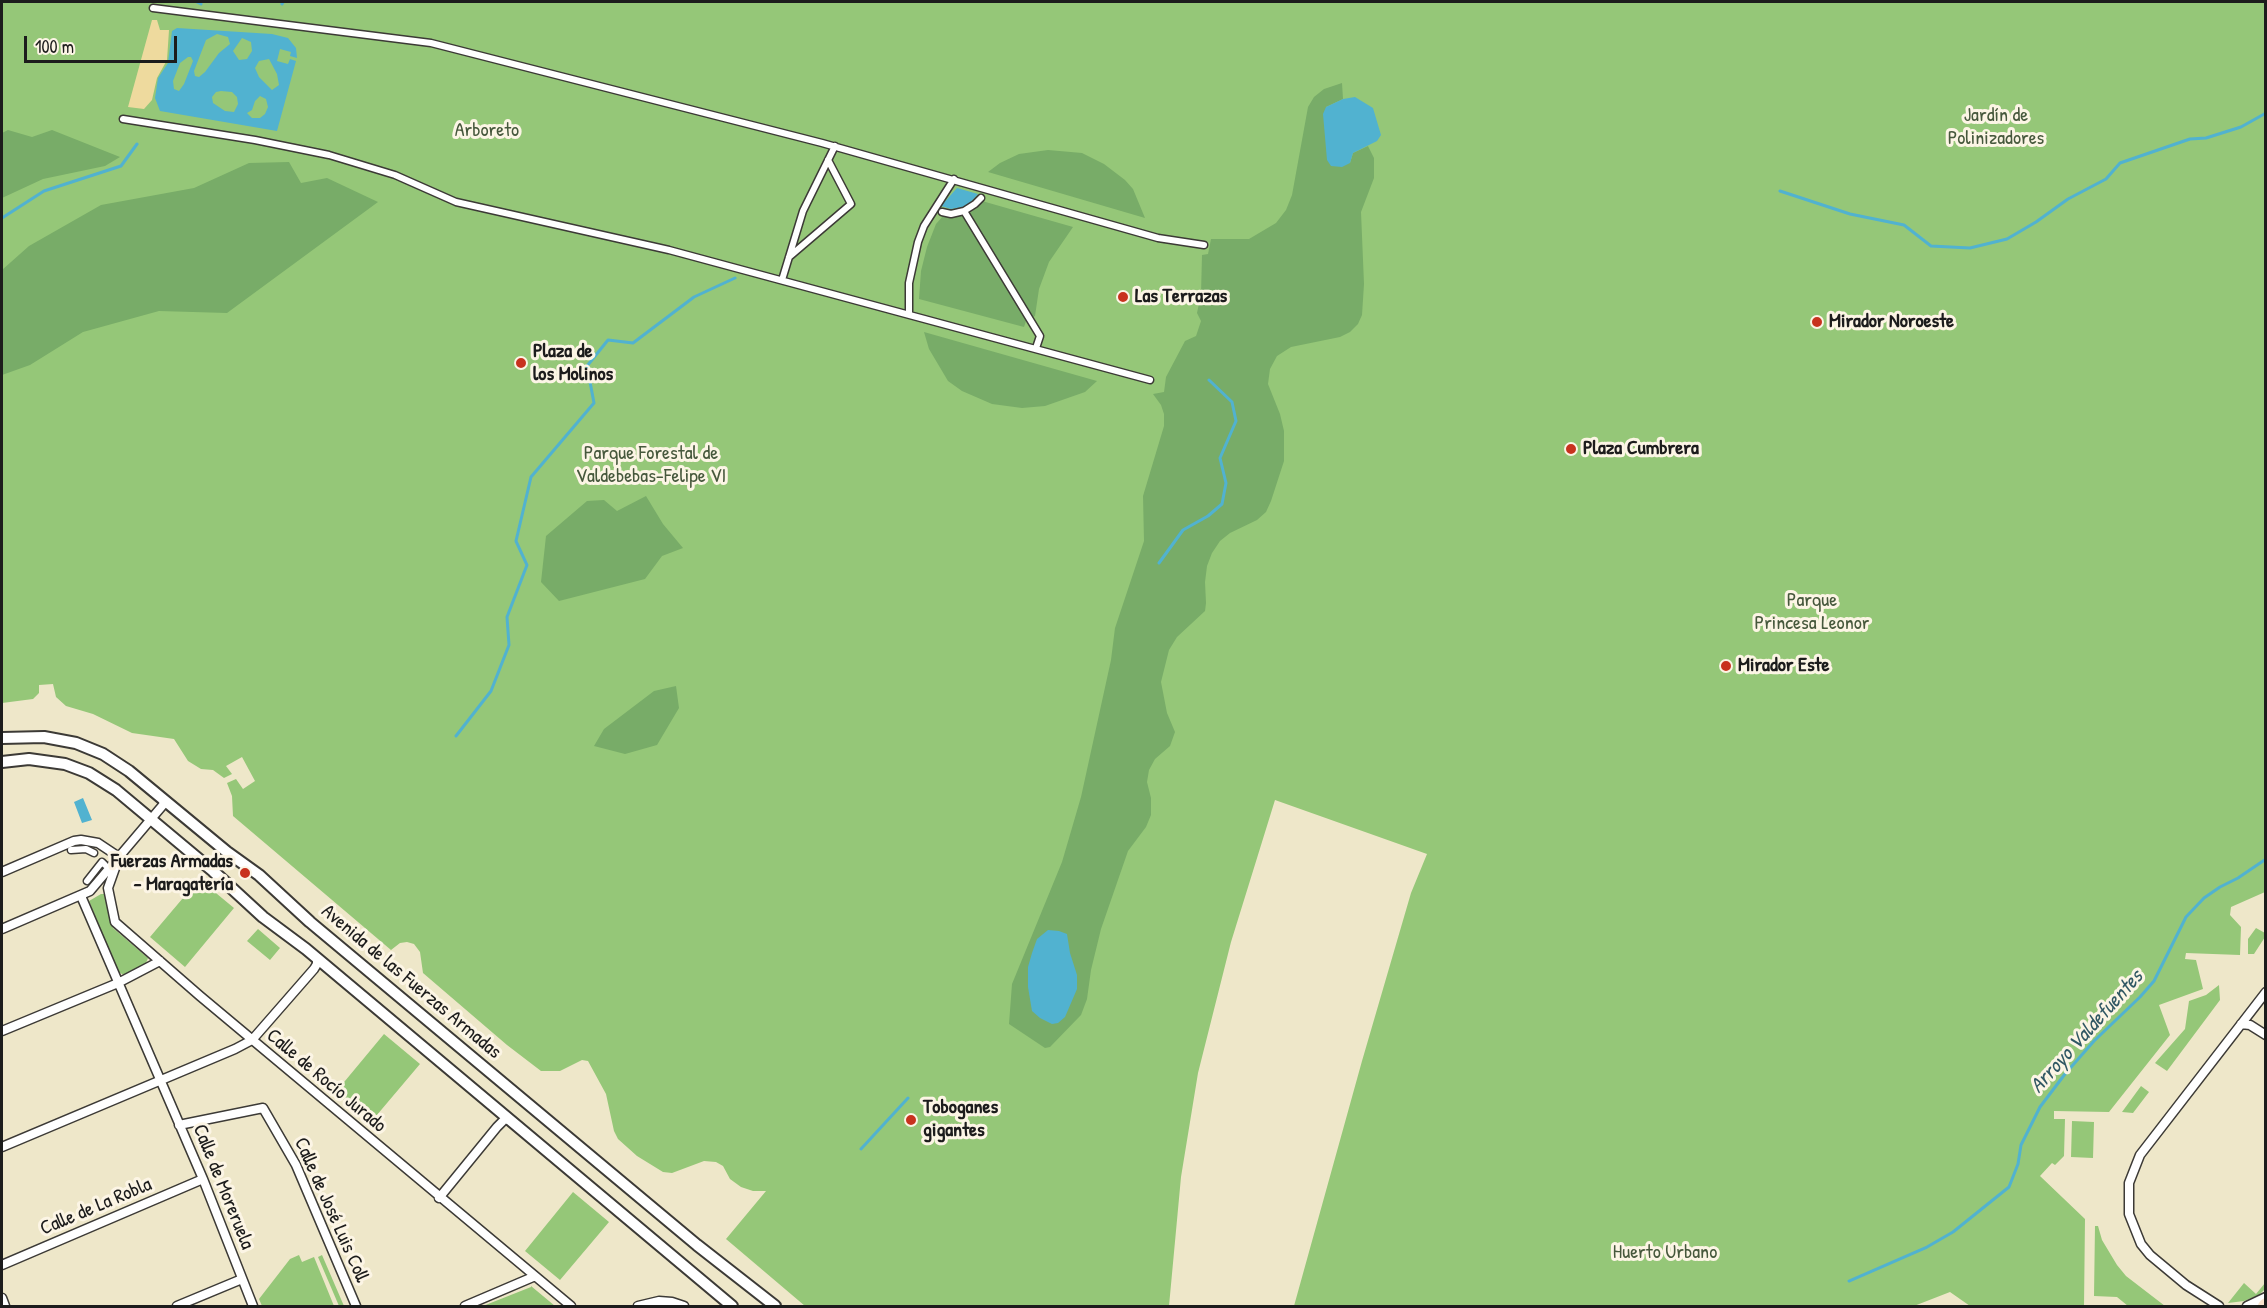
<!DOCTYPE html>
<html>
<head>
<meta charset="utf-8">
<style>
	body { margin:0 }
	#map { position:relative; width:2267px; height:1308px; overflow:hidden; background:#eee7c9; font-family:"Patrick Hand",sans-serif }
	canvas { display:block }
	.frame { position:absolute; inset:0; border:3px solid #1c1c1c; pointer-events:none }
	.scale { position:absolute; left:24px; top:36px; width:153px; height:27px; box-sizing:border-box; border:3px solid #1c1c1c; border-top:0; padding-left:8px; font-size:18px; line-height:21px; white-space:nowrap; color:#1c1c1c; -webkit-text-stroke:4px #fcf5e5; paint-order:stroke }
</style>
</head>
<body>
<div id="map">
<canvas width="2267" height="1308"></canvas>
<div class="frame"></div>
<div class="scale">100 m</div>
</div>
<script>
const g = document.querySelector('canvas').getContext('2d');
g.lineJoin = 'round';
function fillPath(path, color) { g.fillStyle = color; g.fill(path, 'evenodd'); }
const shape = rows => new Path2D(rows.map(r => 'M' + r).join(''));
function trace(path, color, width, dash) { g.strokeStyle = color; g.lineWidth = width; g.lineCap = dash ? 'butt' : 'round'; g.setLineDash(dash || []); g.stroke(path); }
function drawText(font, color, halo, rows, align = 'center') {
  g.font = font + ' "Patrick Hand",sans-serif'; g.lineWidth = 6; g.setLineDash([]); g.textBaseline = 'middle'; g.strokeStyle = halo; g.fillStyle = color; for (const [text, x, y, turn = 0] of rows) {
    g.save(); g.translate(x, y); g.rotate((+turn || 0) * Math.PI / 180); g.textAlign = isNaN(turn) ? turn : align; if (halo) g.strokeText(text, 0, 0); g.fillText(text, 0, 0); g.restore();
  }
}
fillPath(shape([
	[2,2,2265,2,2265,892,2231,907,2230,915,2241,927,2240,955,2186,953,2185,959,2196,960,2203,989,2159,1005,2170,1035,2109,1112,2054,1111,2054,1119,2065,1119,2064,1156,2055,1165,2052,1163,2040,1176,2085,1219,2084,1306,1970,1306,1950,1292,1914,1306,1294,1306,1362,1061,1411,893,1427,854,1275,800,1231,942,1198,1073,1181,1177,1169,1306,805,1306,726,1239,766,1191,753,1191,741,1187,730,1179,723,1166,716,1162,704,1161,672,1173,663,1172,637,1156,618,1139,614,1131,606,1094,588,1061,582,1060,560,1071,541,1071,507,1045,423,973,420,952,414,944,407,942,400,943,391,950,233,816,232,796,227,783,236,779,243,789,255,781,242,757,226,766,232,774,224,778,213,770,201,769,188,761,174,739,132,733,93,714,66,706,56,697,53,684,39,685,39,693,33,699,2,703],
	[199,879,234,908,185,967,150,937],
	[101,894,104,894,113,928,148,958,145,966,124,975,118,972,89,901],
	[2256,928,2265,933,2265,937,2254,954,2248,954,2248,939],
	[258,929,280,948,270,960,247,941],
	[2219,985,2220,1000,2167,1071,2155,1063,2185,1029,2189,1001,2206,995],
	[384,1034,420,1064,371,1122,335,1093],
	[2141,1086,2149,1092,2133,1113,2122,1112],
	[2072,1121,2094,1122,2093,1158,2071,1157],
	[573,1192,609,1222,560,1280,525,1251],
	[2095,1226,2098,1226,2102,1240,2117,1265,2126,1276,2165,1306,2128,1306,2117,1297,2094,1296],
	[299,1255,302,1262,314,1257,334,1306,262,1306,259,1299,290,1259],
	[322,1255,344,1306,339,1306,318,1257],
	[2244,1283,2256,1294,2265,1283,2265,1289,2259,1295,2244,1301,2228,1303],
	[531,1286,555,1306,483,1306,531,1287]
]), '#95c778');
fillPath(shape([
	[1342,83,1343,99,1326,107,1350,163,1353,153,1368,146,1374,158,1374,178,1361,212,1364,284,1362,315,1358,324,1350,332,1340,337,1291,347,1277,356,1270,369,1268,384,1280,414,1284,431,1284,461,1271,501,1266,512,1257,520,1230,533,1220,541,1212,553,1207,566,1205,582,1206,603,1205,611,1177,637,1169,650,1161,682,1167,713,1175,732,1170,746,1155,759,1149,770,1147,782,1151,798,1151,815,1146,827,1128,851,1101,929,1091,970,1087,999,1081,1015,1050,1047,1045,1048,1009,1024,1012,984,1062,862,1081,797,1111,660,1115,628,1144,541,1143,496,1164,426,1164,414,1161,405,1153,394,1164,392,1166,377,1185,341,1196,336,1201,321,1197,313,1201,294,1202,255,1208,254,1211,239,1249,239,1276,223,1286,210,1292,195,1308,107,1314,97,1324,89],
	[8,130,32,137,52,130,120,157,105,166,43,179,2,198,2,133],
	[1048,150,1082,153,1104,164,1125,180,1133,189,1145,218,988,172,1000,163,1019,154],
	[289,162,301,183,327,178,378,202,227,313,159,311,83,332,30,365,2,375,2,270,29,246,101,205,194,188,249,163],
	[982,201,1073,227,1049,262,1039,289,1035,316,1026,321,1024,327,919,299,921,271,927,247,936,224,943,216,956,217,970,213],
	[924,332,1097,381,1085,392,1045,406,1022,408,992,404,962,391,948,381,929,349],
	[646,496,663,524,683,548,662,556,645,579,559,601,541,582,546,536,587,501,604,500,617,511],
	[676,686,679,708,657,745,625,754,594,746,604,729,654,691]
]), '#78ac68');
fillPath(shape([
	[152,20,157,20,160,30,169,30,167,60,157,78,152,100,144,109,128,107]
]), '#eeda9e');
fillPath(shape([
	[177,28,272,34,288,38,296,48,297,58,290,56,291,52,280,49,277,61,288,64,290,59,296,61,277,131,160,111,155,98,158,78,168,63,172,31],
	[217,34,228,37,230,44,219,53,205,72,199,77,195,76,194,71,206,40],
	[242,38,251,42,252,51,247,59,239,60,233,51],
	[188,57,191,57,193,61,184,84,179,91,174,89,173,81,180,63],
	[269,59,277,74,279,85,272,90,259,77,255,68,259,61],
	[221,91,232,92,237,97,238,104,234,112,225,111,213,103,212,97,216,92],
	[260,96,266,99,268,107,265,114,260,118,252,118,247,113,252,110,255,101],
	[1355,97,1373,108,1381,135,1377,141,1353,153,1350,163,1342,167,1331,166,1327,160,1323,114,1326,107,1343,99],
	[957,188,978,194,971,202,963,207,951,209,941,206],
	[83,798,92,820,82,823,74,802],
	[1048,930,1059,931,1067,934,1070,953,1077,975,1077,989,1065,1017,1058,1023,1052,1024,1040,1018,1032,1011,1028,987,1028,967,1032,953,1037,939]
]), '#51b2d0');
trace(shape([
	[197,2,201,4],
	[282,4,283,2],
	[1780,191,1850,214,1904,225,1931,246,1970,248,2007,239,2036,222,2068,199,2106,179,2120,163,2190,139,2206,138,2241,127,2266,113],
	[2,218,44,191,121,166,137,144],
	[1159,563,1183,530,1208,516,1222,504,1226,483,1220,458,1236,421,1232,402,1209,380],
	[456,736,491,691,509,645,507,617,527,565,516,541,531,477,594,403,587,366,608,340,633,343,694,297,735,278],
	[861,1149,908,1098],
	[1849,1281,1927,1247,1953,1232,2009,1187,2018,1164,2021,1145,2040,1107,2065,1074,2094,1041,2140,997,2154,981,2186,917,2204,898,2220,887,2238,878,2266,859]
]), '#51b2d0', 3);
const pedestrian = shape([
	[153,8,431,43,822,143,1158,238,1204,245],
	[123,119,255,140,329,155,395,175,456,202,669,250,1150,380],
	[964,211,1040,336,1036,348],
	[942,212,951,214,964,211,975,204,981,198],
	[789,257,851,204,828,160],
	[782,280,803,211,835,146],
	[909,314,909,283,918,242,924,226,954,179],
	[71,850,86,849,94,853],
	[87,881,102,862,105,865]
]);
const minor = shape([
	[119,857,108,888,115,922,200,996,571,1306],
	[2,872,74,841,81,840,98,843,119,857],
	[81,896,203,1179,253,1306],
	[2,929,90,891,163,805,164,800],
	[2241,1024,2250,1025,2266,1035],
	[2,1031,118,983,160,961],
	[179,1125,263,1108,296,1165,356,1306],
	[2,1147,235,1049,252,1040,314,969,317,964,317,958],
	[439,1198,497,1127,504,1120,509,1119],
	[2,1265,203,1179],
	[2,1298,5,1306],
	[177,1306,242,1279],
	[465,1306,533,1277],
	[638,1306,659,1301,672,1302,684,1306],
	[2219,1306,2186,1285,2150,1255,2141,1244,2129,1214,2129,1183,2140,1155,2266,992],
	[2247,1306,2266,1297]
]);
const tertiary = shape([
	[2,738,44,737,76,743,103,754,129,771,227,852,259,875,310,922,697,1245,775,1306],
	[2,762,29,759,65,764,89,773,116,790,213,871,263,917,306,949,732,1306]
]);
const secondary = shape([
	[2264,1306,2266,1304]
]);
trace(pedestrian, '#3c3a36', 9);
trace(minor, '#3c3a36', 11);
trace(tertiary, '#3c3a36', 14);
trace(secondary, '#3c3a36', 15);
trace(pedestrian, '#fff', 6);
trace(minor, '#fff', 8);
trace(tertiary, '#fff', 10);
trace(secondary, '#fbe5cf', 12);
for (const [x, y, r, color] of [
	[1123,297,6,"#c8321e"],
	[1817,322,6,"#c8321e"],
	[521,363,6,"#c8321e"],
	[1571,449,6,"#c8321e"],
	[1726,666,6,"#c8321e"],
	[245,873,6,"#c8321e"],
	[911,1120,6,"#c8321e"]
]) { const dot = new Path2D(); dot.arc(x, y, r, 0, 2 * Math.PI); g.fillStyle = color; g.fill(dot); trace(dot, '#fcf5e5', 2); }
drawText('20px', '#46583c', '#fcf5e5', [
	["Jardín de",1996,116],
	["Polinizadores",1996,139],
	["Arboreto",487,131],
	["Parque Forestal de",651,454],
	["Valdebebas-Felipe VI",651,477],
	["Parque",1812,601],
	["Princesa Leonor",1812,624],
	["Huerto Urbano",1665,1253]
]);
drawText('bold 20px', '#1c1c1c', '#fcf5e5', [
	["Las Terrazas",1135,297],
	["Mirador Noroeste",1829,322],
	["Plaza de",533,352],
	["los Molinos",533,375],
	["Plaza Cumbrera",1583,449],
	["Mirador Este",1738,666],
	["Fuerzas Armadas",233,862,"right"],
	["- Maragatería",233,885,"right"],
	["Toboganes",923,1108],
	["gigantes",923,1131]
], 'left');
drawText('20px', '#1c1c1c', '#fcf5e5', [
	["Avenida de las Fuerzas Armadas",411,982,40],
	["Calle de Rocío Jurado",326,1081,40],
	["Calle de Moreruela",223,1187,68],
	["Calle de La Robla",96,1207,-23],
	["Calle de José Luis Coll",331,1210,66]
]);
drawText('italic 21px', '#315864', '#fcf5e5', [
	["Arroyo Valdefuentes",2087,1032,-48]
]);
</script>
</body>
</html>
